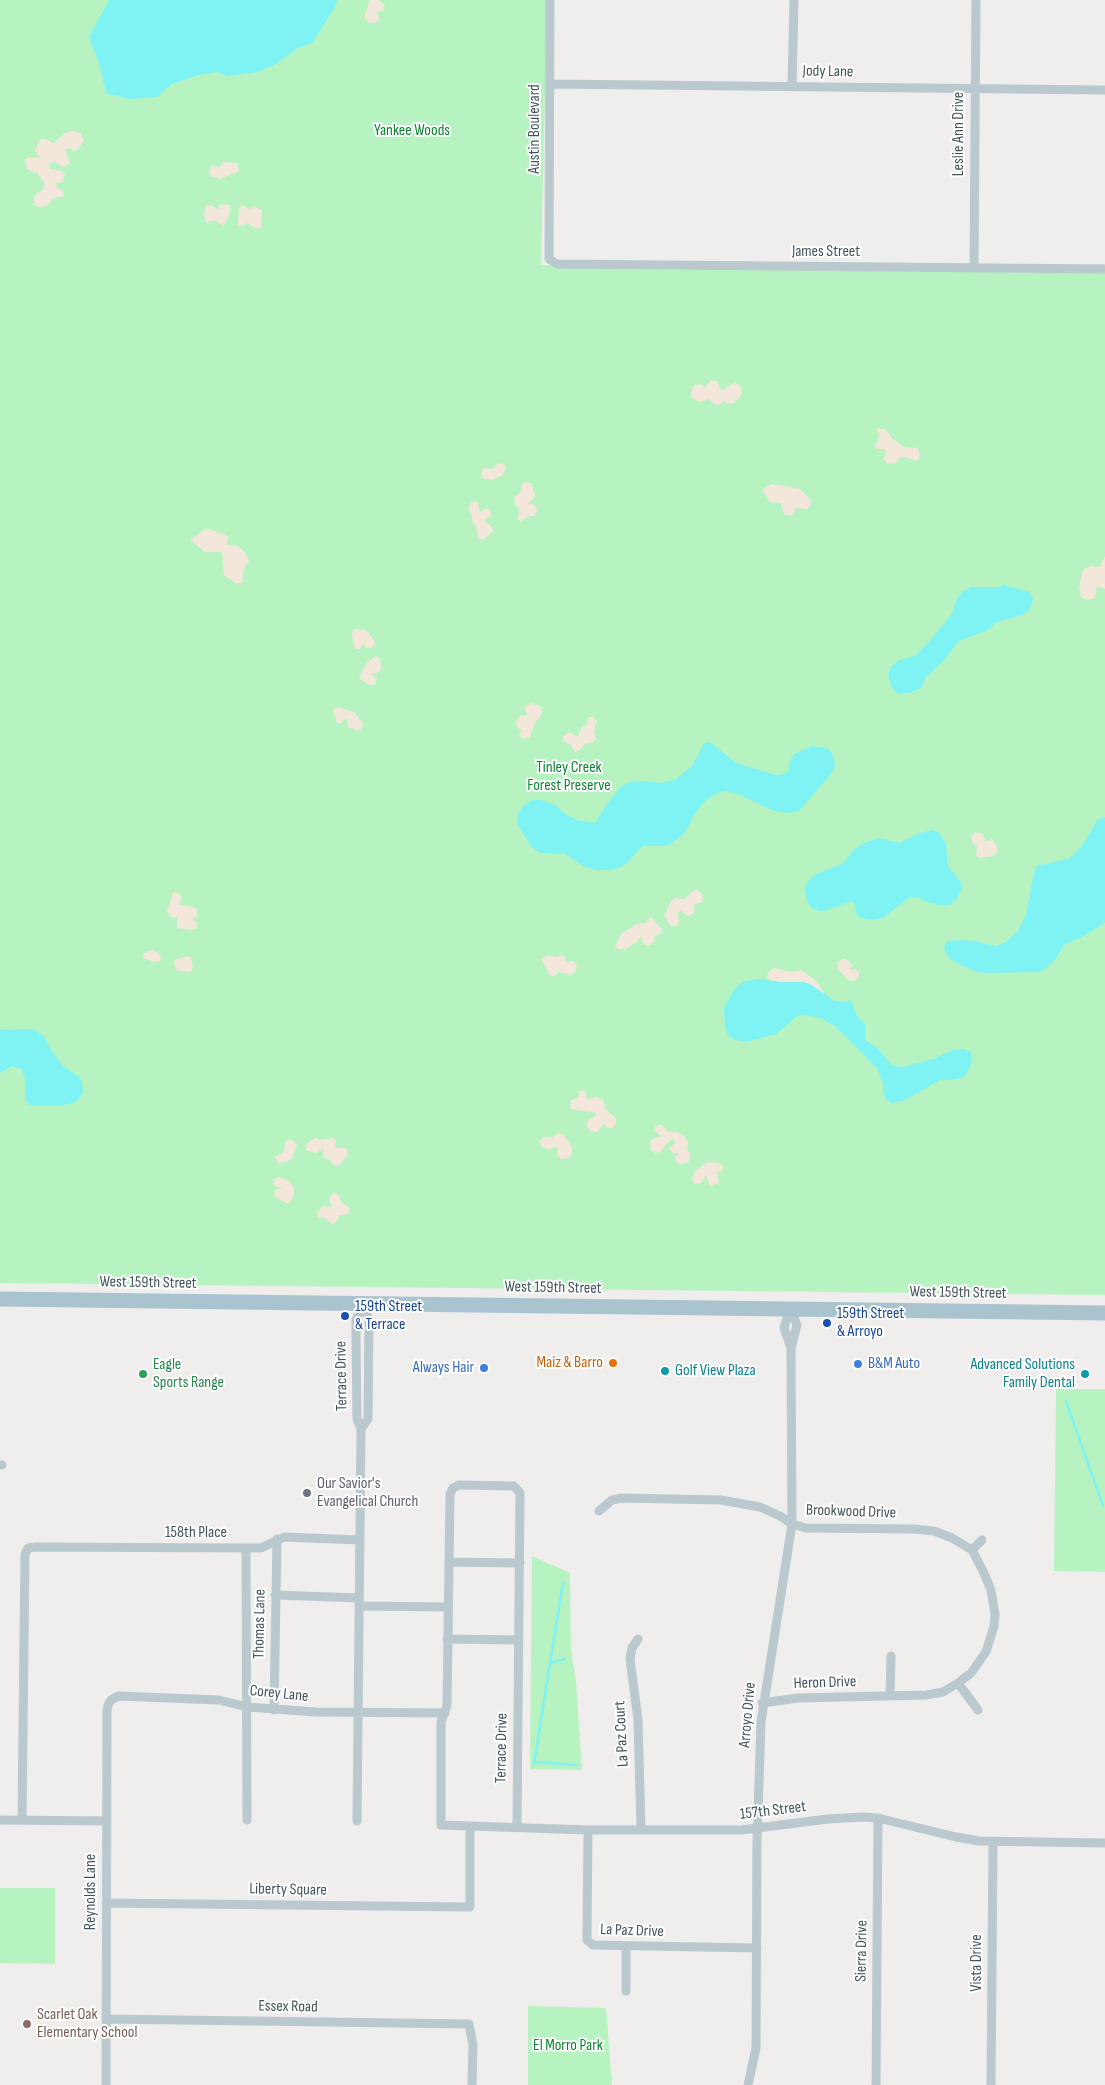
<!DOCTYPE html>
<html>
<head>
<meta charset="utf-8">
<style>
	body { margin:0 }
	canvas { display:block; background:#f0eded }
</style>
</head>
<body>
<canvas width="1105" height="2085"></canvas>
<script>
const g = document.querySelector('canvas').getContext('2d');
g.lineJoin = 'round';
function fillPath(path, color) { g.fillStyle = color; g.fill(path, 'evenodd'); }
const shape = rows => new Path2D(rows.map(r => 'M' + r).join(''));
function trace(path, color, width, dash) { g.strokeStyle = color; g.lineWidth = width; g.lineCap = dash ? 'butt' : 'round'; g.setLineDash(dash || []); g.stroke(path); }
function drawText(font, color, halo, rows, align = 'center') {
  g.font = font + ' "Sofia Sans Condensed",sans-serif'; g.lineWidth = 4; g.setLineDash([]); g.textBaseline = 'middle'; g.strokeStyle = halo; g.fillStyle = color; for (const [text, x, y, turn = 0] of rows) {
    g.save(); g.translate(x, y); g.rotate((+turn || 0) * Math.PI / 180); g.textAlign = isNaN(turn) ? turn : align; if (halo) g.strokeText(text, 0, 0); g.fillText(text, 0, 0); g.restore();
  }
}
fillPath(shape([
	[0,0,547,0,541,265,1105,273,1105,1295,0,1283],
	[1056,1389,1105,1389,1105,1572,1054,1571],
	[532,1556,570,1573,571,1650,576,1681,582,1770,530,1769],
	[0,1888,55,1888,55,1964,0,1963],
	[528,2006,606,2008,612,2085,528,2085]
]), '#b6f3c1');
fillPath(shape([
	[370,0,378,0,385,5,383,10,376,13,379,16,378,21,375,23,369,23,364,17],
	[72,131,81,133,84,141,77,150,73,151,70,148,65,149,70,163,64,167,53,161,49,165,50,169,62,171,65,175,62,182,56,183,57,187,63,191,64,196,52,199,47,206,38,207,34,204,34,198,37,193,43,190,45,184,38,174,27,169,25,159,30,157,40,158,35,151,40,139,45,139,54,143,64,134],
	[223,162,237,163,239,171,220,179,211,176,209,172,211,166,212,165,219,167],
	[222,204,230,205,230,213,225,223,223,226,215,220,206,223,204,214,206,205,213,206,219,210,219,206],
	[242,205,250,209,254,206,262,210,261,227,257,229,247,223,243,226,238,225,239,208],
	[711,380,718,382,720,389,723,390,735,382,742,388,742,394,735,402,730,404,723,401,719,405,714,404,709,399,700,402,692,398,691,393,693,386,699,384,706,387],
	[878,428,886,430,892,438,903,447,918,448,920,456,917,461,901,456,895,464,886,463,884,458,886,452,885,449,877,449,875,446,880,435,877,431],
	[498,463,505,465,505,470,503,475,492,480,482,478,481,473,484,468,492,469],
	[525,482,531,483,535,494,534,498,527,504,533,504,536,506,537,510,534,516,530,516,521,521,518,520,519,509,515,504,514,497,520,493,522,484],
	[772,484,800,489,810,499,811,504,807,510,797,507,792,516,784,514,781,503,771,502,763,492,763,489],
	[475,501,478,503,480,512,487,508,491,513,490,517,484,520,492,527,493,532,482,540,478,538,476,525,472,522,472,516,468,509,471,502],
	[208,529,228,536,227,545,237,546,245,552,249,561,244,568,242,583,235,583,224,575,222,552,205,552,190,540,204,530],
	[1105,556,1105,589,1097,586,1095,598,1087,600,1081,597,1079,589,1082,573,1084,569,1091,566,1100,567],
	[358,629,366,630,375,641,374,646,371,648,366,648,363,644,360,649,355,649,352,634,353,630],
	[375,656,380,658,381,669,377,673,370,673,377,679,375,684,369,685,359,678,366,664],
	[531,703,542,707,542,714,535,723,530,737,522,739,519,736,522,730,518,728,515,723,520,716,528,715,525,711,525,707],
	[338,707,354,712,363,723,362,728,358,731,348,727,347,718,341,723,337,723,333,710],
	[588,717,594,717,597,721,594,731,596,739,594,742,585,744,580,750,575,752,570,744,563,741,564,736,569,732,578,737,581,728,587,725],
	[975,832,983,834,985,842,992,839,998,848,997,852,993,856,979,858,976,856,977,847,973,843,971,836],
	[696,889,703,895,702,902,694,905,694,912,690,916,686,916,681,910,678,914,679,922,677,926,671,926,664,916,671,901,675,898,684,899],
	[173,892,179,893,181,896,180,905,194,907,197,910,197,916,192,919,197,922,196,929,190,930,177,928,177,918,171,917,167,912],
	[650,918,652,918,662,929,662,933,654,936,655,941,650,945,646,945,642,942,641,936,637,942,625,949,618,949,615,946,622,933,637,924,645,923],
	[152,950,159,953,161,958,160,961,154,962,143,958,144,953],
	[548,955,555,957,562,955,565,957,565,962,573,961,577,965,576,971,570,975,559,972,554,976,550,975,541,959],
	[190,956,193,965,191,972,176,970,174,962,176,959],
	[845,958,853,965,850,970,855,969,859,972,859,976,856,980,852,981,847,979,838,969,838,962],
	[774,968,793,972,801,970,816,981,826,996,804,982,780,982,770,980,767,977,768,973],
	[581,1090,586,1092,587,1099,597,1097,603,1100,606,1110,616,1118,616,1123,613,1128,607,1128,604,1123,598,1132,590,1131,586,1125,589,1119,596,1116,596,1113,570,1109,571,1101,579,1096,578,1092],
	[658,1125,662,1125,668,1132,677,1132,685,1137,688,1143,687,1148,690,1154,689,1161,680,1165,676,1162,675,1157,679,1153,672,1153,669,1148,675,1143,673,1139,670,1140,660,1152,655,1153,651,1150,650,1142,652,1139,661,1136,654,1131,655,1127],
	[558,1133,564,1135,572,1147,572,1154,568,1158,561,1159,557,1155,558,1146,549,1150,540,1145,540,1141,543,1137,553,1137],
	[315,1138,322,1140,333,1138,336,1141,335,1148,346,1148,348,1151,347,1156,339,1165,334,1166,330,1160,323,1157,324,1149,315,1153,306,1150,306,1144],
	[290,1139,297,1144,292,1158,287,1162,278,1163,275,1157,284,1152,285,1142],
	[710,1162,719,1163,723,1166,723,1170,717,1172,719,1183,710,1186,706,1175,701,1183,695,1184,692,1179,695,1171,706,1163],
	[279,1177,289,1181,294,1188,293,1198,288,1204,277,1198,274,1194,275,1190,282,1188,275,1186,273,1184,274,1179],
	[334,1193,339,1195,341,1202,348,1206,350,1209,348,1214,340,1215,336,1222,332,1224,325,1218,318,1217,317,1212,323,1206,332,1207,329,1198]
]), '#f3e7db');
fillPath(shape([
	[109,0,337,0,335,7,312,43,296,49,276,64,258,72,227,76,216,72,198,75,172,84,157,97,130,99,106,93,100,66,89,37],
	[1004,585,1029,592,1033,599,1031,608,1023,615,997,622,986,631,959,641,944,660,926,677,921,688,909,693,898,694,891,686,888,675,891,666,900,660,915,656,935,635,953,612,956,600,962,592,971,587,1000,587],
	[710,742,736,763,776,775,784,774,789,770,789,763,794,754,812,746,827,748,833,755,835,766,831,774,799,811,789,813,774,811,738,794,727,791,717,793,705,801,696,812,684,834,676,840,666,846,642,846,628,862,621,867,611,870,597,870,585,867,565,854,540,853,531,846,517,824,517,816,523,806,533,800,541,800,555,805,565,814,577,820,595,823,607,804,622,786,630,782,642,781,660,783,675,780,693,765,704,743],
	[1105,817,1105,922,1103,924,1084,936,1064,945,1055,960,1044,970,1039,972,987,973,976,972,953,961,946,954,944,947,948,941,960,940,974,941,996,946,1006,942,1018,931,1026,915,1034,873,1037,866,1070,858,1084,843,1097,820],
	[932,830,938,832,942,837,946,844,948,866,961,882,961,890,957,899,949,905,939,905,926,902,918,897,910,897,883,918,870,920,861,918,856,914,855,905,851,901,828,910,820,911,812,908,807,902,805,886,809,880,816,874,842,864,855,849,862,844,878,838,900,843,920,833],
	[759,979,780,982,804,982,810,984,835,1001,844,1002,851,1000,857,1016,865,1024,865,1040,876,1047,893,1066,904,1067,936,1058,953,1050,964,1049,971,1052,972,1059,970,1068,964,1077,952,1080,940,1080,903,1101,892,1103,886,1100,883,1093,883,1083,877,1068,835,1026,820,1018,807,1015,797,1016,776,1034,747,1042,735,1040,728,1035,725,1028,724,1008,733,991,739,985,746,981],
	[33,1029,44,1036,51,1050,63,1066,79,1077,82,1082,83,1092,78,1100,73,1103,63,1105,30,1105,25,1099,25,1077,21,1069,12,1066,0,1073,0,1030]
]), '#7ff3f4');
trace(shape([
	[1066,1401,1103,1506],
	[550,1663,565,1659],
	[535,1762,577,1765],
	[534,1764,563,1582]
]), '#7ff3f4', 2.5);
trace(shape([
	[550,0,549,259,557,264,1105,269],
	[550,84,1105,90],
	[792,87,794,0],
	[974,268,976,0],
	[790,1308,784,1328,791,1348],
	[361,1429,368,1419,369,1320,363,1303],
	[0,1465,2,1465],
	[599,1511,612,1500,622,1498,721,1500,760,1507,780,1516,792,1524,806,1528,914,1529,934,1531,952,1538,972,1550,982,1540],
	[246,1548,247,1820],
	[972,1550,983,1571,991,1590,995,1614,994,1626,986,1652,971,1673,958,1683,978,1710],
	[449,1562,520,1563],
	[275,1595,359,1598],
	[359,1606,448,1607],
	[447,1639,519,1640],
	[638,1639,632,1648,630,1659,638,1720,641,1829],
	[890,1696,891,1656],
	[762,1703,798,1698,926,1695,943,1692,958,1683],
	[274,1710,277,1539],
	[0,1820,107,1821],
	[22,1820,25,1554,28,1548,36,1547,246,1548,261,1548,284,1537,360,1540],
	[357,1821,361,1429,357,1419,356,1338,356,1320,363,1303],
	[517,1827,520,1493,514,1486,459,1485,453,1488,450,1494,447,1706,441,1722,441,1825,588,1830,741,1830,828,1819,863,1817,878,1818,956,1837,979,1841,1105,1843],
	[588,1830,587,1932,587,1940,593,1945,757,1948],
	[106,1903,470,1907,470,1826],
	[626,1991,626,1947],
	[106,2019,469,2024,473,2045,472,2085],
	[106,2085,107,1710,108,1705,111,1700,118,1696,219,1700,247,1707,316,1712,445,1713],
	[748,2085,756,2048,757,1842,761,1722,792,1524,791,1349,797,1325,790,1308],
	[876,2085,878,1818],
	[991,2085,993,1842]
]), '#b9c9ce', 9);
trace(shape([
	[0,1299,1105,1313]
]), '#a9c4cf', 15);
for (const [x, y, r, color] of [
	[345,1316,5,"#1a4fb4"],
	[827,1323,5,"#1a4fb4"],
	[613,1363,5,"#e8710a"],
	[858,1364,5,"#3f7fe0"],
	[484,1368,5,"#3f7fe0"],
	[665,1371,5,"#0f9aa8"],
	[143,1374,5,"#2e9e5b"],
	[1085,1374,5,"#0f9aa8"],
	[307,1493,5,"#6b7280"],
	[27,2024,5,"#8d6e63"]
]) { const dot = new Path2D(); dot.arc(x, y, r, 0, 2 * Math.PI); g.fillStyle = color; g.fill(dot); trace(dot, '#fff', 2); }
drawText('16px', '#43555c', '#fff', [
	["Jody Lane",828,72,1],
	["Austin Boulevard",535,129,-90],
	["Leslie Ann Drive",959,134,-90],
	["James Street",826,252],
	["West 159th Street",148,1283,1],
	["West 159th Street",553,1288,1],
	["West 159th Street",958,1293,1],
	["Terrace Drive",342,1376,-91],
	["Brookwood Drive",851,1512,2],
	["158th Place",196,1533],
	["Thomas Lane",260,1624,-89],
	["Heron Drive",825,1683,-2],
	["Corey Lane",279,1694,6],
	["Arroyo Drive",748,1715,-85],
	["La Paz Court",622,1734,-93],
	["Terrace Drive",502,1748,-89],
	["157th Street",773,1811,-7],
	["Liberty Square",288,1890,1],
	["Reynolds Lane",91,1892,-90],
	["La Paz Drive",632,1931,2],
	["Sierra Drive",862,1951,-89],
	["Vista Drive",977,1963,-90],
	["Essex Road",288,2007,1]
]);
drawText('16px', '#0e8432', '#fff', [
	["Yankee Woods",412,131],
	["Tinley Creek",569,768],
	["Forest Preserve",569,786],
	["El Morro Park",568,2046]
]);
drawText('16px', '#164399', '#fff', [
	["159th Street",355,1307],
	["& Terrace",355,1325],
	["159th Street",837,1314],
	["& Arroyo",837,1332]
], 'left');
drawText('16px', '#c56008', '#fff', [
	["Maiz & Barro",603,1363]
], 'right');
drawText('16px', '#366cbe', '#fff', [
	["B&M Auto",868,1364],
	["Always Hair",474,1368,"right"]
], 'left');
drawText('16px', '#27864d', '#fff', [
	["Eagle",153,1365],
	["Sports Range",153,1383]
], 'left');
drawText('16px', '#0d838f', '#fff', [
	["Advanced Solutions",1075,1365],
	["Family Dental",1075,1383],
	["Golf View Plaza",675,1371,"left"]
], 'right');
drawText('16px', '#5b616d', '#fff', [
	["Our Savior's",317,1484],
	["Evangelical Church",317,1502]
], 'left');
drawText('16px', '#785e54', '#fff', [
	["Scarlet Oak",37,2015],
	["Elementary School",37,2033]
], 'left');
</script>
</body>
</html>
